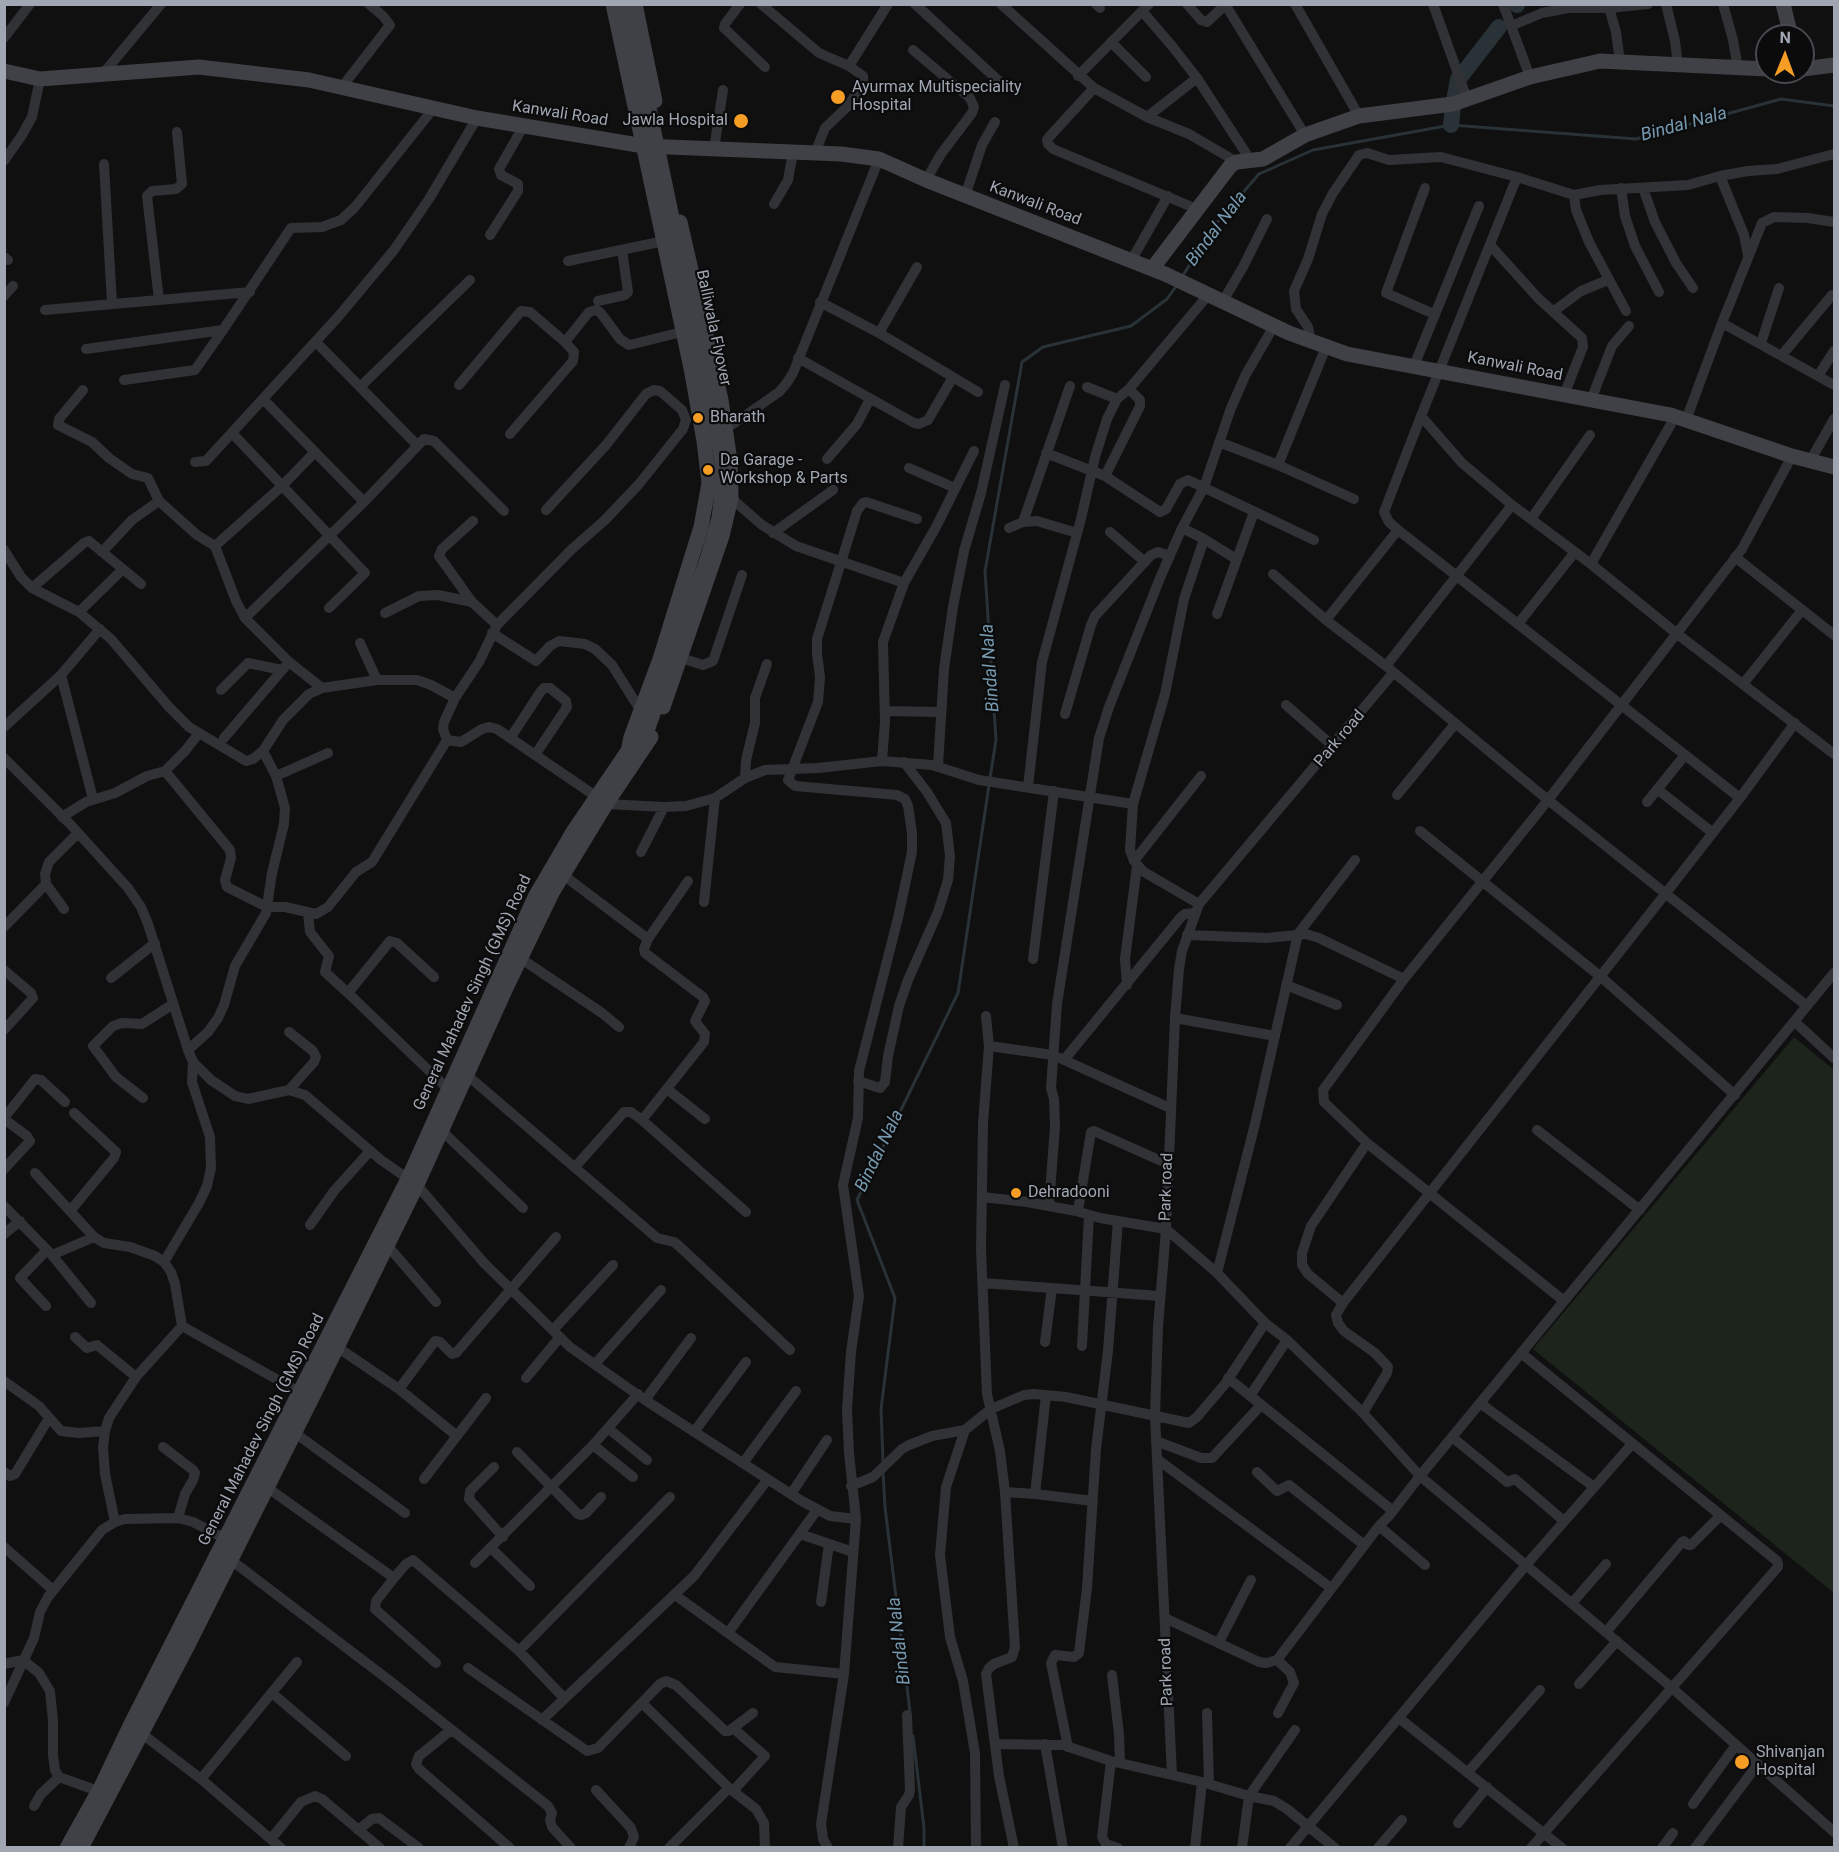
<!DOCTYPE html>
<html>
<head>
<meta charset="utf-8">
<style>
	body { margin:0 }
	#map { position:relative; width:1839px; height:1852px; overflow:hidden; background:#101011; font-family:Roboto,sans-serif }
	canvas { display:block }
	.frame { position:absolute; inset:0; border:6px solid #a0a7b2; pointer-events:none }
	.north { position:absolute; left:1755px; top:24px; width:60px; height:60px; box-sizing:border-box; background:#0b0b0c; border:2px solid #47494e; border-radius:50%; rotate:1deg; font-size:16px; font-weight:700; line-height:24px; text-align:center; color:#a0a7b2 }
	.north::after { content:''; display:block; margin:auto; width:21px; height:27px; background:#f59d24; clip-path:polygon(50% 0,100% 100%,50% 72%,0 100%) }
</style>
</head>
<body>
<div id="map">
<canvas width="1839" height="1852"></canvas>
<div class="frame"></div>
<div class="north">N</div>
</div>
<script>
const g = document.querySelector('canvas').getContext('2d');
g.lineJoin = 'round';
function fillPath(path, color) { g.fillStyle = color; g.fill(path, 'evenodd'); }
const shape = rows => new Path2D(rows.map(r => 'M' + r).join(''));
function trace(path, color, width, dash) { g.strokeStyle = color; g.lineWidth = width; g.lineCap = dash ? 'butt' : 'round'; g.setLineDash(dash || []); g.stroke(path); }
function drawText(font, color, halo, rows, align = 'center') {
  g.font = font + ' Roboto,sans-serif'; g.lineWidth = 4.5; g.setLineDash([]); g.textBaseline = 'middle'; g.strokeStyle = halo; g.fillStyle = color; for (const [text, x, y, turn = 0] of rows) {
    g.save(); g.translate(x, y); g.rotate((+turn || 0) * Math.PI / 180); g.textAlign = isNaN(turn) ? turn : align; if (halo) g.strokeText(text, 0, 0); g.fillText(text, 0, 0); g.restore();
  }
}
fillPath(shape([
	[1794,1037,1834,1070,1834,1593,1533,1349]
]), '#1c241c');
trace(shape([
	[1182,277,1214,226,1259,174,1313,150,1451,125,1636,139,1781,99,1834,106],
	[990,778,996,740,985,571,1022,362,1043,347,1131,326,1167,299,1177,285],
	[883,1462,881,1409,895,1298,857,1200,958,993,989,785],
	[883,1471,885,1507,910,1712],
	[913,1736,924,1828,924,1848]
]), '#283237', 3);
trace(shape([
	[1517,5,1517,4],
	[1461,76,1499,27],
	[1454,101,1458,79],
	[1451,125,1453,106]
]), '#283237', 16);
trace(shape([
	[740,4,725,24,724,28,765,67],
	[761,4,819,53,849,66,888,4],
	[915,4,1001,83],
	[1001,4,1094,88,1147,117,1189,134,1237,162],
	[1096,4,1100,8],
	[1187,4,1201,20,1207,22,1225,5],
	[1225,4,1305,135],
	[1295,4,1359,116],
	[1433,4,1467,99],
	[1503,4,1530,77],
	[1608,4,1616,32,1620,62],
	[1666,4,1675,41,1678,65],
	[1723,4,1733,40,1738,68],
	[1142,11,1172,46,1197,78,1251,161],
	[1511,26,1542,13,1568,8,1609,8,1648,4],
	[4,38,30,4],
	[1111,42,1146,77],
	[913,50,970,98,974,107,972,113,941,154,926,180],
	[102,75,161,4],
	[1078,76,1149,4],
	[342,87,390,25,383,16,369,4],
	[1094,88,1050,136,1047,140,1048,144,1053,149,1197,209],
	[1147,117,1197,78],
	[714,149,723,90],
	[815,153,825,128,848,106,863,83,863,76,849,66],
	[4,161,22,135,32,117,40,79],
	[104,164,112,304],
	[1720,176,1744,235,1748,255],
	[1425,188,1386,293,1434,314],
	[1621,188,1625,216,1635,246,1659,292],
	[1643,188,1655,222,1676,263,1693,288],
	[1574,195,1576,210,1589,242,1626,311],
	[965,196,982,145,995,122],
	[774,204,788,180,793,152],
	[490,235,518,191,518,184,501,175,499,169,523,127],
	[1491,246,1538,298,1582,338,1583,347,1564,395],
	[4,257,8,260],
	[568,261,669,240],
	[1131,261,1168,196],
	[4,296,13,286],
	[159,300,147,196,152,191,176,189,182,184,177,132],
	[598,301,625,295,628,292,622,250],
	[1223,301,1243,267,1267,219],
	[820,302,879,333,978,392],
	[45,310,250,292],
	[1554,311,1581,291,1608,280],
	[1722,323,1834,385],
	[879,333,917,267],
	[1311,341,1308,327,1296,309,1294,291,1308,259,1322,214,1333,193,1359,155,1367,153,1389,160,1441,157,1517,177],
	[316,342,417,445],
	[1761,343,1779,288],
	[86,349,223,330,291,228,322,227,341,220,355,207,433,109],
	[1782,355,1832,295],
	[798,358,914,423,919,424,928,420,953,377],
	[1414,366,1479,206],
	[1818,376,1834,351],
	[124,380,195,370,223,330],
	[459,385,521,311,530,312,565,342,589,312,596,310,600,312,620,339,629,345,682,332],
	[360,387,470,280],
	[1087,387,1117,399],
	[83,390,59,419,58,425,92,442,109,458,132,474,148,478,159,501],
	[263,399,364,502],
	[1591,400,1612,346,1629,326],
	[1421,416,1462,463,1512,505,1591,564,1676,633,1834,754],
	[1686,420,1722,323,1762,223,1774,217,1808,218,1834,222],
	[726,429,779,392,786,384,793,373,879,159],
	[232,433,365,573,329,608],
	[510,434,573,361,574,352,565,342],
	[1219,442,1278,465,1354,499],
	[1046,453,1105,476,1160,512,1166,509,1180,484,1188,480,1314,540],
	[827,459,857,424,870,399],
	[1810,461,1834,419],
	[195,462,206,461,338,317,394,250,429,199,477,118],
	[1278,465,1326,347],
	[909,468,955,488],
	[1105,476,1140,406,1140,400,1129,389],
	[731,498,762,525,796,546,904,583],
	[1531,519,1590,435],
	[1023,522,1070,386],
	[1009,528,1023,522,1037,521,1077,533],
	[1182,528,1204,539,1184,599,1165,694,1133,804,1130,850,1134,861,1144,872,1199,904],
	[1110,532,1145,562],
	[773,533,833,490],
	[1204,539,1236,559],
	[215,546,282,486,315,452],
	[4,550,21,577,32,588],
	[102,552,132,520,159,501,197,535,215,546,236,601,245,618,289,662,322,688],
	[1735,557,1834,635],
	[1591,564,1675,417],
	[1273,574,1326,620,1386,666,1548,800,1807,1006],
	[141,584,89,541,84,543,32,588,79,612,111,639,169,707,189,727,246,761,253,759,263,751],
	[472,602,439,556,442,549,473,521],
	[79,612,122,570],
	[385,613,419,596,438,595,472,602,497,625],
	[1217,614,1254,512],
	[245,618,364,502,424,439,434,441,504,511],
	[1326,620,1398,530],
	[1518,624,1575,552],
	[492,633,536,661,550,646,559,641,585,644,595,649,612,665,641,711],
	[360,643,377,680],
	[681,658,703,665,713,661,742,575],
	[1386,666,1512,505],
	[61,675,93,799],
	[1743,684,1802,610],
	[221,690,248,663,282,670],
	[455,698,444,722,443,729,447,740,461,742,482,729,489,727,497,729,597,797],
	[1286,705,1334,747],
	[885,711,941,712],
	[1065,714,1091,625,1095,616,1151,555,1158,552,1170,556],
	[4,727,61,675,100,629],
	[511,737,541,691,544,688,550,688,566,701,567,707,535,755],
	[224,738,289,662],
	[4,758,70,824,128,888,141,907,148,924,188,1050,193,1062,211,1080,235,1096,248,1099,289,1090,305,1095,381,1160,417,1185,484,1263,570,1347,645,1400,800,1500,830,1516,856,1519],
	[882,761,885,722,883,642,904,583,936,527,974,451],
	[938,766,944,669,953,607,964,551,981,493,1005,385],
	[165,771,230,850,231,858,225,880,227,887,267,907,285,907,316,914,328,907,356,872,372,862,447,740],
	[276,776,328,753],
	[745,778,746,760,755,723,755,698,767,664],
	[1028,787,1042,662,1081,519,1095,457,1107,419,1117,399,1129,389,1209,294],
	[1657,789,1713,833],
	[1397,795,1455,724],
	[1740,798,1398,530,1389,522,1384,512,1421,416,1517,177,1574,195,1600,190,1688,185,1720,176,1748,171,1777,169,1834,154],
	[1647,802,1685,755],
	[606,804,664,807,686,806,715,798,745,778,765,770,818,768,882,761,932,765,979,780,1133,804],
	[62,817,86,802,115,793,147,776,165,771,185,751,199,733],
	[1420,831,1601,977,1735,1095],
	[641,852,664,807],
	[1134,861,1201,776],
	[562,874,648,939,644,949,645,953,703,997,705,1001,695,1021,705,1034,704,1042,642,1120,631,1112,624,1112,575,1167],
	[46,884,64,909],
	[704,902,715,798],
	[308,913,310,932,329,956,325,972,348,993],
	[4,927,46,884,45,874,49,862,78,833],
	[1187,935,1267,938,1306,934,1319,938,1404,979],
	[648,939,688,881],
	[520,958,602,1013,619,1027],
	[1033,959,1054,791],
	[4,970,31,993,33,998,4,1030],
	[434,977,397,943,390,941,348,993,448,1089],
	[111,978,155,943],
	[1127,985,1125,959,1137,866],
	[1286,985,1337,1005],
	[986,1016,989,1046,983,1123,981,1249,987,1394,1000,1451,1005,1492,1015,1647,1012,1657,994,1664,989,1668,986,1674,999,1776,1014,1848],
	[1175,1018,1275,1036],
	[1795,1022,1834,1058],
	[989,1046,1053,1055,1170,1108],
	[188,1050,208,1032,218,1018,224,1005,235,966,266,913,272,873,284,824,285,808,276,776,263,751,283,720,309,694,322,688,377,680,417,680,431,685,455,698,479,662,497,625,572,549,605,520,639,484,683,429,686,420,682,410,660,391,654,390,646,394,606,445,546,510],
	[1064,1060,1181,917,1185,914,1195,913],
	[467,1075,657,1238,674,1242,679,1246,790,1350],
	[858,1081,880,1088,885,1082,888,1056,899,1006,908,980,938,912,948,880,950,856,946,823,927,792,904,762],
	[667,1089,705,1119],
	[289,1090,314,1062,316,1057,313,1051,289,1032],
	[143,1098,116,1077,93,1046,113,1026,122,1023,142,1024,173,1004],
	[4,1118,35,1079,41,1080,65,1102],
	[4,1119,27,1136,30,1141,4,1169],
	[642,1120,746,1212],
	[1537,1130,1640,1210],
	[442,1131,523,1208],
	[35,1173,94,1237],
	[982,1197,1027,1202,1076,1211,1100,1218,1166,1229,1217,1273,1265,1323,1287,1340,1363,1413,1420,1476,1671,1687,1834,1832],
	[4,1206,52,1255,91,1303],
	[1049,1206,1055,1126,1054,1099,1051,1088,1057,1004,1099,738,1109,707,1160,578,1182,528,1204,487,1231,408,1246,374,1274,326],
	[70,1211,114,1158,116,1152,74,1113],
	[1078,1211,1091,1132,1094,1131,1168,1164],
	[310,1225,334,1191,370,1151],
	[4,1234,20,1221],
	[387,1245,436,1302],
	[52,1255,94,1237,104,1243,130,1247,155,1256,164,1262,171,1272,175,1284,182,1326,301,1393],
	[164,1262,199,1203,207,1186,211,1168,210,1137,192,1082,193,1062],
	[1217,1273,1255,1124,1298,934,1355,860],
	[983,1283,1160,1296],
	[1564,1301,1367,1143,1324,1102,1323,1090,1404,979,1548,800,1742,549,1792,456],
	[1343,1303,1308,1274,1302,1265,1302,1253,1311,1226,1367,1143],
	[46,1306,20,1278,47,1250],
	[553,1330,613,1265],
	[75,1337,87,1348,97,1345,136,1377],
	[1045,1342,1052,1288],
	[1082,1346,1089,1215],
	[337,1347,399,1389,457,1436],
	[1521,1353,1777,1561,1778,1564,1778,1567,1531,1848],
	[595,1364,661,1290],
	[526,1378,560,1337],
	[1228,1378,1393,1511],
	[4,1381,39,1406,61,1431,79,1433,105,1431],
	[399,1389,435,1341,440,1342,452,1354,456,1353,556,1237],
	[1250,1396,1287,1340],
	[645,1400,691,1338],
	[1480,1403,1594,1487],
	[1363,1413,1387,1373,1388,1367,1375,1353,1344,1331,1338,1323,1336,1315,1343,1303,1666,893,1740,798,1795,723],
	[609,1429,647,1460],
	[965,1430,946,1487,940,1555,950,1637,963,1681,975,1753,976,1848],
	[694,1432,746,1362],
	[295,1433,405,1513],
	[1452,1437,1507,1482,1515,1479,1564,1521],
	[1156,1441,1201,1458,1212,1458,1261,1405],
	[593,1445,633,1477],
	[163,1447,193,1470,195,1473,193,1480,185,1494,178,1518],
	[517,1452,578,1514,581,1515,586,1513,601,1497],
	[1157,1459,1331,1588],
	[743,1463,796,1391],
	[494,1467,470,1491,469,1499,503,1537],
	[4,1472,10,1476,15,1474,49,1418],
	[1257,1472,1277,1491,1289,1485,1364,1545],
	[424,1479,486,1398],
	[851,1486,873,1477,902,1449,909,1445,932,1436,965,1430,991,1409,1024,1395,1034,1394,1066,1397,1189,1423,1197,1417,1225,1384,1265,1323],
	[268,1488,394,1578],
	[1005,1492,1035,1494,1046,1395],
	[791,1494,827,1440],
	[1035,1494,1093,1501],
	[115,1522,105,1474,103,1448,105,1431,109,1418,136,1377,182,1326],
	[1379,1526,1425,1565],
	[800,1534,853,1552],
	[4,1547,53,1590],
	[491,1548,530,1586],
	[231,1560,390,1681,548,1806,552,1813,550,1820,552,1827,571,1848],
	[475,1563,593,1445,638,1394],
	[675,1595,775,1667,844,1674],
	[821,1602,829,1544],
	[1572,1603,1606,1564],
	[1165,1618,1259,1662,1266,1663,1277,1660,1379,1526,1389,1516,1420,1476,1834,973],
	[1606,1632,1682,1542,1684,1541,1688,1545,1691,1545,1720,1516],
	[728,1633,817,1510],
	[1219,1642,1251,1580],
	[519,1651,670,1497],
	[1277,1660,1290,1672,1294,1683,1278,1713],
	[436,1663,375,1609,376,1601,394,1578,406,1564,413,1560,519,1651,564,1698],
	[4,1664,23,1660,39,1673,50,1691,53,1721,53,1755,55,1770,59,1777,98,1791],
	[468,1668,587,1751,598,1748,660,1684,666,1681,676,1685,725,1731,729,1731,753,1713],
	[1112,1675,1119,1734,1120,1763],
	[1579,1684,1617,1641],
	[272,1693,346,1756],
	[4,1703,34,1638,40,1612,48,1597,102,1530,115,1522,125,1519,178,1518,193,1522,226,1539],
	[642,1703,729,1788,756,1809,764,1823,765,1848],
	[1207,1713,1209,1783],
	[1399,1718,1562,1848],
	[542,1720,694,1576,768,1479],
	[451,1730,419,1756,416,1764,419,1769,510,1848],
	[141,1733,201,1779,281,1848],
	[995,1744,1063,1745,1111,1761,1202,1782,1249,1796,1274,1801,1287,1809,1335,1848],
	[1045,1744,1063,1848],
	[1068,1747,1051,1663,1055,1655,1074,1657,1079,1653,1087,1588,1096,1449,1108,1351,1118,1221],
	[1111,1761,1102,1837,1106,1844,1118,1848],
	[1468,1772,1540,1690],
	[1172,1775,1155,1416,1158,1327,1166,1229,1175,1018,1179,969,1182,951,1199,904,1393,673],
	[201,1779,297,1662],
	[596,1790,631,1828,634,1837,629,1848],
	[733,1791,765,1756,733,1728],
	[1693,1804,1736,1745],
	[34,1806,41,1794,59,1777],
	[1458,1823,1487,1787],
	[358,1830,372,1819,379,1818,419,1848],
	[271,1839,301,1802,315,1796,322,1799,380,1848],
	[669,1848,729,1788],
	[828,1848,823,1839,821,1824,844,1674,856,1519,849,1453,847,1409,851,1352,859,1296,843,1185,858,1118,859,1071,898,918,912,852,912,833,908,806,905,799,897,795,795,786,788,780,818,702,820,677,817,654,817,639,857,511,863,503,866,502,917,519],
	[898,1848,901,1807,909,1795,910,1790,907,1715],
	[1195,1848,1202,1782],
	[1242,1848,1249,1796,1295,1730],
	[1290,1848,1526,1565,1632,1444],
	[1378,1848,1402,1820],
	[1662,1848,1673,1833],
	[1695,1848,1758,1764]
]), '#313236', 10);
trace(shape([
	[613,4,691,368,704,441,709,483,701,527,660,659,631,737,628,752],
	[635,4,655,101],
	[1783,4,1791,36],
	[1803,69,1834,65],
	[4,71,40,79,199,67,309,80,477,118,644,146,841,154,879,159,926,180,1165,274,1289,333,1347,354,1671,415,1792,456,1834,467],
	[1152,269,1231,165,1237,162,1263,159,1305,135,1359,116,1453,104,1530,77,1600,61,1767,69],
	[663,707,722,536,731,498,730,461,721,400,680,222],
	[67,1848,101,1787,130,1726,408,1179,535,897,573,832,634,742],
	[81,1848,187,1647,314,1394,415,1189,506,988,553,891,606,804,651,737]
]), '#3f4146', 15);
trace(shape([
	[627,4,717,431,722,464,722,492,719,518,707,560,642,745]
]), '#3f4146', 15);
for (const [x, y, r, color] of [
	[838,97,8,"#f59d24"],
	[741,121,8,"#f59d24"],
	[698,418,6,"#f59d24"],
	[708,470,6,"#f59d24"],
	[1016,1193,6,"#f59d24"],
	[1742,1762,8,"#f59d24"]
]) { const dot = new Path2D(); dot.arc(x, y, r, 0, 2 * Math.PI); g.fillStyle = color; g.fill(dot); trace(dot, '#0b0b0c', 2); }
drawText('16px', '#a0a7b2', '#0b0b0c', [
	["Ayurmax Multispeciality",852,88],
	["Hospital",852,106],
	["Jawla Hospital",728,121,"right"],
	["Bharath",710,418],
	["Da Garage -",720,461],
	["Workshop & Parts",720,479],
	["Dehradooni",1028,1193],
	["Shivanjan",1756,1753],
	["Hospital",1756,1771]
], 'left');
drawText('16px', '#a0a7b2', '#0b0b0c', [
	["Kanwali Road",560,114,9],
	["Kanwali Road",1035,204,21],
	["Balliwala Flyover",713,328,78],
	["Kanwali Road",1515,367,11],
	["Park road",1340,739,-50],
	["General Mahadev Singh (GMS) Road",473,993,-65],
	["Park road",1167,1187,-88],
	["General Mahadev Singh (GMS) Road",262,1430,-63],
	["Park road",1167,1672,-92]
]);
drawText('italic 18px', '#7699af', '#0b0b0c', [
	["Bindal Nala",1684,125,-15],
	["Bindal Nala",1217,229,-53],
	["Bindal Nala",991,668,-94],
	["Bindal Nala",880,1151,-64],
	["Bindal Nala",900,1641,-97]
]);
</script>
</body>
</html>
